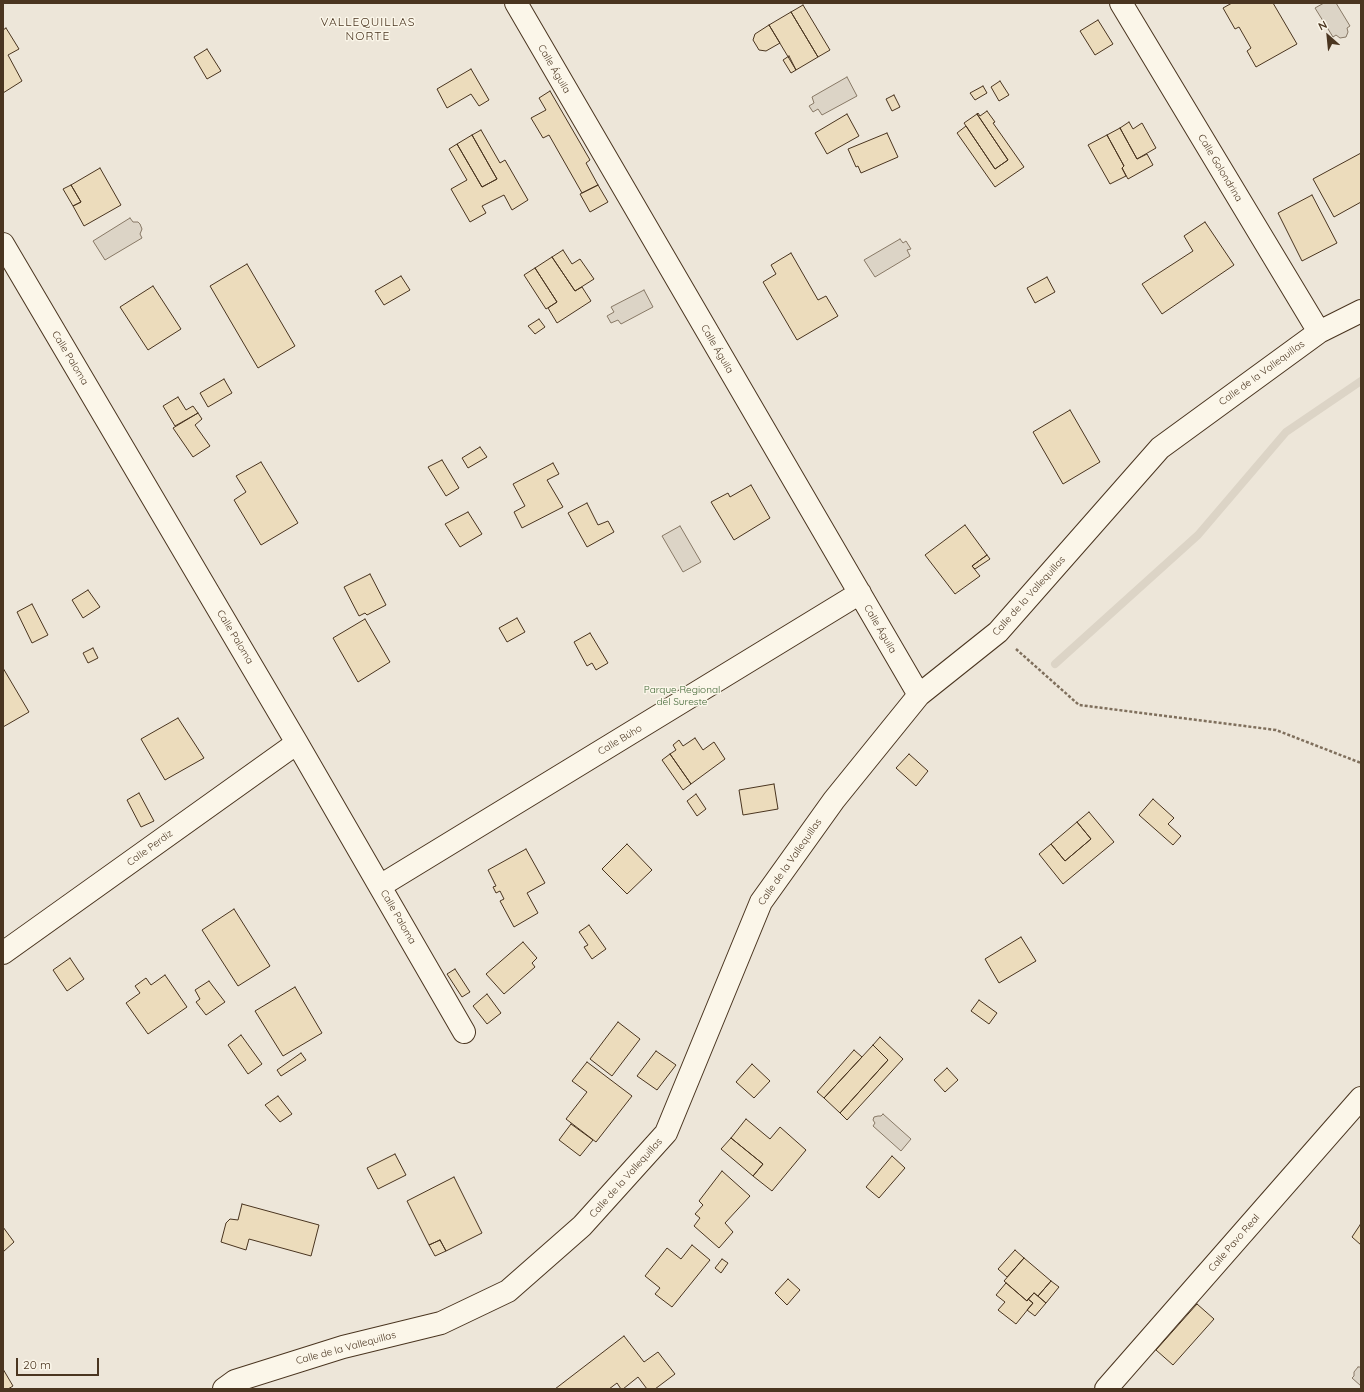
<!DOCTYPE html>
<html>
<head>
<meta charset="utf-8">
<style>
	body { margin:0 }
	#map { position:relative; width:1364px; height:1392px; overflow:hidden; background:#fbf6e9; font-family:Quicksand,sans-serif }
	canvas { display:block }
	.frame { position:absolute; inset:0; border:4px solid #4a3520; pointer-events:none }
	.north { position:absolute; left:1308px; top:16px; width:40px; height:40px; -webkit-text-stroke:3px #fbf6e9; paint-order:stroke; rotate:333deg; font-size:11px; font-weight:700; line-height:16px; text-align:center; color:#4a3520 }
	.north::after { content:''; display:block; margin:auto; width:14px; height:18px; background:#4a3520; clip-path:polygon(50% 0,100% 100%,50% 72%,0 100%) }
	.scale { position:absolute; left:16px; top:1358px; width:83px; height:18px; box-sizing:border-box; border:2px solid #4a3520; border-top:0; padding-left:5px; font-size:12px; line-height:14px; white-space:nowrap; color:#4a3520; -webkit-text-stroke:3px #fbf6e9; paint-order:stroke }
</style>
</head>
<body>
<div id="map">
<canvas width="1364" height="1392"></canvas>
<div class="frame"></div>
<div class="north">N</div>
<div class="scale">20 m</div>
</div>
<script>
const g = document.querySelector('canvas').getContext('2d');
g.lineJoin = 'round';
function fillPath(path, color) { g.fillStyle = color; g.fill(path, 'evenodd'); }
const shape = rows => new Path2D(rows.map(r => 'M' + r).join(''));
function trace(path, color, width, dash) { g.strokeStyle = color; g.lineWidth = width; g.lineCap = dash ? 'butt' : 'round'; g.setLineDash(dash || []); g.stroke(path); }
function drawText(font, color, halo, rows, align = 'center') {
  g.font = font + ' Quicksand,sans-serif'; g.lineWidth = 3; g.setLineDash([]); g.textBaseline = 'middle'; g.strokeStyle = halo; g.fillStyle = color; for (const [text, x, y, turn = 0] of rows) {
    g.save(); g.translate(x, y); g.rotate((+turn || 0) * Math.PI / 180); g.textAlign = isNaN(turn) ? turn : align; if (halo) g.strokeText(text, 0, 0); g.fillText(text, 0, 0); g.restore();
  }
}
const green = shape([
	[3,3,1361,3,1361,1389,3,1389,3,3]
]);
fillPath(green, '#ede6d9');
trace(green, '#887966', 1);
const water = shape([
	[1324,3,1336,3,1350,26,1347,28,1348,32,1346,37,1340,38,1336,35,1333,37,1315,8,1324,3],
	[847,77,857,96,822,115,818,109,813,112,809,106,814,103,812,97,847,77],
	[130,218,133,222,138,222,140,224,142,229,140,234,142,238,105,260,93,241,130,218],
	[900,239,903,243,906,241,911,249,907,250,910,256,875,277,864,260,900,239],
	[644,290,653,307,621,324,618,320,611,323,607,316,614,312,611,307,644,290],
	[680,526,701,562,683,572,662,536,680,526],
	[883,1114,911,1139,901,1151,873,1126,875,1123,873,1120,874,1117,878,1116,881,1116,883,1114],
	[1358,1367,1361,1367,1361,1386,1352,1378,1354,1376,1354,1372,1358,1367]
]);
fillPath(water, '#dcd4c6');
trace(water, '#887966', 1);
trace(shape([
	[1055,664,1198,535,1286,432,1361,381]
]), '#dcd4c6', 8);
const building = shape([
	[1232,3,1273,3,1297,44,1256,67,1247,51,1251,48,1239,27,1235,29,1223,8,1232,3],
	[803,5,830,50,818,57,791,12,803,5],
	[791,12,818,57,796,70,769,25,791,12],
	[1098,20,1113,44,1095,55,1080,31,1098,20],
	[769,25,780,43,766,51,759,50,753,40,755,34,769,25],
	[6,28,19,49,8,55,22,81,3,93,3,30,6,28],
	[207,49,221,71,207,79,194,57,207,49],
	[789,56,796,70,791,73,783,60,789,56],
	[471,69,489,100,479,106,471,94,447,108,437,89,471,69],
	[1000,81,1009,95,999,101,991,87,1000,81],
	[983,86,987,93,975,100,970,93,983,86],
	[550,91,590,160,586,163,598,185,582,193,549,135,543,138,531,118,546,110,539,98,550,91],
	[894,95,900,107,892,111,886,99,894,95],
	[987,111,995,122,993,123,1024,167,995,187,957,133,966,126,995,169,1008,160,977,114,978,113,980,116,987,111],
	[847,114,859,136,827,154,815,133,847,114],
	[977,114,1008,160,995,169,964,123,977,114],
	[1129,122,1133,129,1142,123,1156,148,1137,159,1120,128,1129,122],
	[1120,128,1137,159,1147,154,1153,165,1128,179,1122,168,1124,166,1107,135,1120,128],
	[481,130,500,163,505,160,528,200,512,210,504,195,482,206,486,213,470,222,451,189,467,180,449,149,457,144,482,187,497,179,472,135,481,130],
	[887,133,898,157,861,173,858,166,856,167,848,149,887,133],
	[472,135,497,179,482,187,457,144,472,135],
	[1107,135,1124,166,1122,168,1126,176,1110,184,1088,145,1107,135],
	[1361,153,1361,202,1334,217,1313,179,1361,153],
	[100,168,121,205,84,226,73,206,81,202,71,185,100,168],
	[71,185,81,202,73,206,63,189,71,185],
	[598,185,608,202,590,212,580,194,598,185],
	[1312,195,1337,243,1302,261,1278,213,1312,195],
	[1205,222,1234,265,1162,314,1142,284,1193,251,1184,236,1205,222],
	[563,250,572,264,580,259,594,279,575,291,552,257,563,250],
	[791,253,818,300,826,296,838,316,797,340,763,282,776,274,771,265,791,253],
	[552,257,575,291,582,287,591,301,557,323,548,308,557,302,535,268,552,257],
	[247,264,295,346,258,368,210,286,247,264],
	[535,268,557,302,546,309,524,275,535,268],
	[401,276,410,290,384,305,375,291,401,276],
	[1047,277,1055,292,1035,303,1027,288,1047,277],
	[153,286,181,329,148,350,120,307,153,286],
	[539,319,545,327,535,334,528,326,539,319],
	[224,379,232,393,208,407,200,393,224,379],
	[178,397,186,410,193,406,198,413,175,426,163,406,178,397],
	[1070,410,1100,462,1063,484,1033,432,1070,410],
	[198,413,202,419,195,425,210,446,193,457,173,428,198,413],
	[480,447,487,457,468,468,462,458,480,447],
	[442,460,459,488,446,496,428,467,442,460],
	[261,462,298,523,261,545,234,500,246,492,236,476,261,462],
	[553,463,559,474,547,480,563,507,522,528,514,512,525,506,513,484,553,463],
	[751,485,770,518,734,540,711,502,728,493,730,497,751,485],
	[587,503,598,525,608,521,614,532,587,547,568,513,587,503],
	[468,512,482,534,460,547,445,524,468,512],
	[965,525,987,555,972,566,980,576,955,594,925,555,965,525],
	[987,555,990,559,975,569,972,566,987,555],
	[370,574,386,605,367,615,365,613,359,616,344,587,370,574],
	[88,590,100,607,83,618,72,600,88,590],
	[32,604,48,635,32,643,17,612,32,604],
	[517,618,525,632,507,642,499,628,517,618],
	[365,619,390,662,358,682,333,638,365,619],
	[590,633,608,663,596,670,592,663,587,666,574,642,590,633],
	[93,648,98,658,88,663,83,653,93,648],
	[3,668,29,712,3,727,3,668],
	[178,718,204,758,165,780,141,739,178,718],
	[695,738,703,750,714,742,725,759,691,784,670,754,676,750,673,745,679,740,683,746,695,738],
	[670,754,691,784,683,790,662,760,670,754],
	[909,754,928,771,916,786,896,768,909,754],
	[774,784,778,809,743,815,739,790,774,784],
	[139,793,154,821,141,827,127,800,139,793],
	[696,794,706,809,697,816,687,801,696,794],
	[1153,799,1174,818,1168,824,1181,836,1173,845,1139,815,1153,799],
	[1089,812,1114,842,1063,884,1039,854,1051,844,1065,861,1091,839,1077,822,1089,812],
	[1077,822,1091,839,1065,861,1051,844,1077,822],
	[627,844,652,870,627,894,602,869,627,844],
	[526,849,545,883,527,893,538,913,514,927,500,901,504,899,500,891,496,893,493,887,496,886,488,870,526,849],
	[234,909,270,966,238,986,202,930,234,909],
	[589,925,606,949,592,959,584,947,588,945,579,932,589,925],
	[1021,937,1036,961,999,983,985,959,1021,937],
	[523,942,537,958,532,963,535,967,504,994,486,974,523,942],
	[70,958,84,979,67,991,53,970,70,958],
	[455,969,470,992,462,997,447,974,455,969],
	[165,975,187,1007,148,1034,126,1003,140,993,135,986,146,978,151,985,165,975],
	[209,981,225,1002,206,1015,196,1002,200,999,195,990,209,981],
	[295,987,322,1033,283,1056,255,1011,295,987],
	[487,994,501,1013,487,1024,473,1006,487,994],
	[979,1000,997,1013,989,1024,971,1011,979,1000],
	[618,1022,640,1039,612,1076,590,1059,618,1022],
	[241,1035,262,1064,248,1074,228,1045,241,1035],
	[880,1037,903,1059,847,1120,840,1113,888,1060,873,1045,880,1037],
	[873,1045,888,1060,840,1113,824,1098,873,1045],
	[854,1050,862,1057,824,1098,817,1092,854,1050],
	[656,1051,676,1065,657,1090,637,1076,656,1051],
	[301,1053,306,1060,281,1076,277,1070,301,1053],
	[587,1062,632,1096,596,1142,566,1119,587,1092,572,1081,587,1062],
	[752,1064,770,1081,754,1098,736,1082,752,1064],
	[947,1068,958,1080,945,1092,934,1080,947,1068],
	[278,1096,292,1114,280,1122,265,1105,278,1096],
	[746,1119,770,1139,780,1127,806,1150,772,1191,753,1176,763,1164,731,1138,746,1119],
	[571,1124,593,1140,580,1156,559,1140,571,1124],
	[731,1138,763,1164,753,1176,721,1149,731,1138],
	[395,1154,406,1175,378,1189,367,1168,395,1154],
	[892,1156,905,1168,879,1198,866,1187,892,1156],
	[722,1171,750,1196,725,1223,733,1232,719,1248,694,1226,700,1218,695,1214,703,1205,699,1201,722,1171],
	[454,1177,482,1233,446,1251,440,1240,429,1245,407,1201,454,1177],
	[242,1204,319,1225,311,1256,249,1239,246,1250,221,1242,226,1223,230,1219,238,1220,242,1204],
	[1360,1225,1361,1227,1361,1245,1352,1237,1360,1225],
	[3,1227,14,1242,3,1252,3,1227],
	[440,1240,446,1251,435,1256,429,1245,440,1240],
	[692,1245,710,1260,672,1307,655,1294,660,1288,645,1276,667,1248,681,1259,692,1245],
	[1015,1250,1024,1258,1007,1277,998,1269,1015,1250],
	[1024,1258,1051,1281,1038,1296,1034,1293,1027,1301,1004,1281,1024,1258],
	[722,1259,728,1263,721,1273,715,1268,722,1259],
	[788,1279,800,1290,787,1305,775,1293,788,1279],
	[1051,1281,1059,1287,1046,1303,1038,1296,1051,1281],
	[1006,1283,1027,1301,1028,1299,1033,1303,1016,1324,998,1310,1005,1302,996,1295,1006,1283],
	[1034,1293,1046,1303,1035,1316,1027,1310,1033,1303,1028,1299,1034,1293],
	[1197,1304,1214,1319,1173,1365,1156,1350,1197,1304],
	[624,1336,644,1362,658,1352,675,1374,655,1389,647,1389,638,1377,623,1389,621,1389,617,1383,609,1389,555,1389,624,1336],
	[3,1369,13,1386,8,1389,3,1389,3,1369]
]);
fillPath(building, '#ecdcbc');
trace(building, '#4a3520', 1);
const minor = shape([
	[516,3,919,695],
	[1121,3,1319,332],
	[3,244,297,743,464,1032],
	[380,886,860,593],
	[3,953,297,743],
	[224,1389,235,1381,343,1347,441,1323,508,1291,582,1226,666,1133,761,902,834,800,919,695,998,632,1160,448,1319,332,1361,311],
	[1106,1389,1361,1098]
]);
trace(minor, '#4a3520', 24);
trace(shape([
	[1016,649,1079,705,1276,730,1361,763]
]), '#7f6f5c', 2.5, [3, 2]);
trace(minor, '#fbf6e9', 22);
drawText('10px', '#4a3520', '#fbf6e9', [
	["Calle Águila",554,69,60],
	["Calle Golondrina",1220,168,59],
	["Calle Águila",717,349,60],
	["Calle Paloma",70,358,59],
	["Calle de la Vallequillas",1262,373,-36],
	["Calle de la Vallequillas",1029,596,-48],
	["Calle Águila",880,629,60],
	["Calle Paloma",235,637,59],
	["Calle Búho",620,740,-31],
	["Calle Perdiz",150,848,-36],
	["Calle de la Vallequillas",790,862,-55],
	["Calle Paloma",398,917,60],
	["Calle de la Vallequillas",626,1178,-48],
	["Calle Pavo Real",1234,1243,-49],
	["Calle de la Vallequillas",346,1348,-15]
]);
drawText('10px', '#436837', '#fbf6e9', [
	["Parque Regional",682,690],
	["del Sureste",682,702]
]);
g.letterSpacing = '1px';
drawText('12px', '#4a3520', '#fbf6e9', [
	["VALLEQUILLAS",368,22],
	["NORTE",368,36]
]);
g.letterSpacing = '0px';
</script>
</body>
</html>
